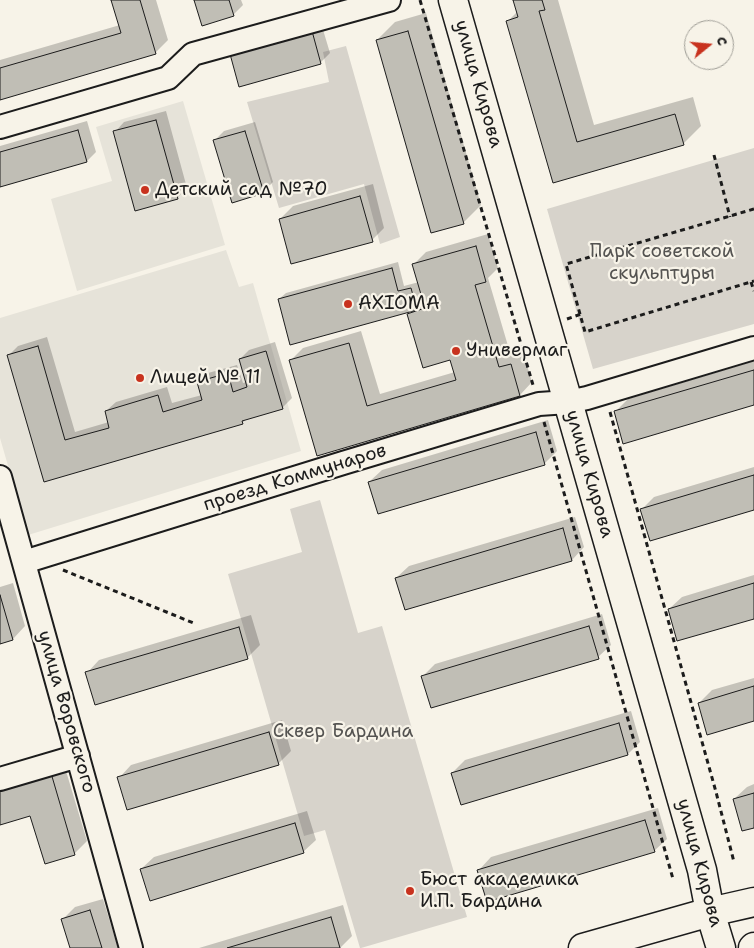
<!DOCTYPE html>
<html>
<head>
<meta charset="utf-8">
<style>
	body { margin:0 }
	#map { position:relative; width:754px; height:948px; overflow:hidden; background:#f7f3e8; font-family:"Shantell Sans",sans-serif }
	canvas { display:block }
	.north { position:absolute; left:684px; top:20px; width:50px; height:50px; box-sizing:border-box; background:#f7f3e8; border:1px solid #9f9d96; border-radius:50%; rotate:73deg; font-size:14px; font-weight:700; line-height:20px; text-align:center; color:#1c1c1c }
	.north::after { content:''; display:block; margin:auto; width:18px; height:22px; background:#c8321e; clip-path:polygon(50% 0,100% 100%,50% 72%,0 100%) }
</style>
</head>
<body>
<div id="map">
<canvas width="754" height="948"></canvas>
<div class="north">С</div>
</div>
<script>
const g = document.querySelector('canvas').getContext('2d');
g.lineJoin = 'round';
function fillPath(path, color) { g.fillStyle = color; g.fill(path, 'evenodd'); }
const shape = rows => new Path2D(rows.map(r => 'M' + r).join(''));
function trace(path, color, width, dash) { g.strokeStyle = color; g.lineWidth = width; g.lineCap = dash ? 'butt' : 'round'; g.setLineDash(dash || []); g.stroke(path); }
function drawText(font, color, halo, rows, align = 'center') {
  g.font = font + ' "Shantell Sans",sans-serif'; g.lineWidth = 4.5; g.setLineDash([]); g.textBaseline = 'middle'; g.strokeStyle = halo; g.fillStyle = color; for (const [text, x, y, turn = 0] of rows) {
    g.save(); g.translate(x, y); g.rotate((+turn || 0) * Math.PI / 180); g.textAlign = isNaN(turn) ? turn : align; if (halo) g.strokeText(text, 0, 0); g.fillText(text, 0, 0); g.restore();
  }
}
fillPath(shape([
	[183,101,225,245,77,291,51,199,112,181,96,127],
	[226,250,239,287,253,283,301,451,28,535,0,438,0,318]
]), '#e6e3d9');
fillPath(shape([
	[346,46,400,237,380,244,364,184,279,208,247,102,329,82,323,52],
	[754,148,754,324,593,369,547,209],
	[320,500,358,633,382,626,467,917,361,948,360,948,325,830,304,836,228,574,302,552,290,509]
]), '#d7d3cb');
fillPath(shape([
	[113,0,156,0,168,40,155,53,0,98,0,60,120,25],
	[195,0,241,0,243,5,233,15],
	[514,0,558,0,594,125,693,97,701,126,683,144,554,181,508,21,518,11],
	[426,13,481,205,463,223,377,40,395,22],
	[321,23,330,53,320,63,240,85],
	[166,111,187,188,177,198,115,132,124,122],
	[87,121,96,152,87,161,0,186,0,146],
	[255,122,273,182,263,192,214,141,224,131],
	[373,184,384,228,372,240,280,219,293,206],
	[488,234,498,268,488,278,511,356,523,352,532,382,520,395,318,455,290,361,303,348,361,331,380,394,455,372,451,358,409,314,413,310,279,299,286,293,398,262,404,286,419,282,413,265,426,252],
	[47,337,75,432,109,422,106,411,116,402,167,387,172,403,202,395,198,383,208,373,237,365,243,383,247,382,240,359,249,350,275,342,292,398,282,408,247,418,242,423,45,480,9,355,18,346],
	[754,361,754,403,615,412,628,399],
	[548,420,557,451,545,463,378,513,369,482,382,470],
	[754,467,754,509,642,509,654,497],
	[575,517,584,547,572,560,405,609,396,578,409,566],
	[754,575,754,617,669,609,682,597],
	[13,583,25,626,13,639,0,643,0,587],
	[602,614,611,645,598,657,423,676,435,664],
	[251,615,260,645,247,658,87,673,99,660],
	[754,678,754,720,699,703,712,690],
	[631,711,640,742,628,754,461,803,452,773,465,760],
	[282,720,291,751,278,764,119,778,131,765],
	[63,761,87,841,74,854,31,814,0,824],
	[754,784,754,826,734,799,747,787],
	[658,808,667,839,654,851,479,870,491,857],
	[307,811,316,840,303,852,141,869,154,857],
	[103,899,118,948,71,948,62,920,75,907],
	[343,905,352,936,340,948,199,948]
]), '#0003');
const building = shape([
	[111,0,140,0,156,54,0,100,0,68,121,33,111,0],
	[194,0,229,0,234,16,202,26,194,0],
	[513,0,542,0,545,10,539,11,577,142,675,114,684,145,553,183,506,21,518,17,513,0],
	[312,31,321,64,239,87,230,54,312,31],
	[408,31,464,224,431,233,376,40,408,31],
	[156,120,178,199,135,211,113,131,156,120],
	[78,130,87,162,0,187,0,152,78,130],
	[245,131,264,193,232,203,213,140,245,131],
	[360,196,373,242,291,264,279,219,360,196],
	[476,246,486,282,475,285,499,367,511,364,520,396,317,456,289,360,349,343,367,406,456,380,450,360,423,368,407,314,425,308,412,264,476,246],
	[392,268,398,291,411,288,417,310,290,345,278,299,392,268],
	[38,346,65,440,109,428,105,411,158,395,163,412,202,400,197,382,228,373,233,392,247,387,239,359,266,351,283,409,242,421,243,424,44,482,7,355,38,346],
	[754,370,754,405,623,444,614,411,754,370],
	[536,432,545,465,378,514,368,482,536,432],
	[754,475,754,510,650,541,640,509,754,475],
	[563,528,572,561,405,610,395,578,563,528],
	[754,583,754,619,677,641,668,609,754,583],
	[0,595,13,640,0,644,0,595],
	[589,626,599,659,431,708,421,676,589,626],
	[239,627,248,659,95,705,85,672,239,627],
	[754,686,754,721,707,735,698,703,754,686],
	[619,723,628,755,461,805,451,773,619,723],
	[269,732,279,765,127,810,117,777,269,732],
	[51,773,75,855,45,864,30,816,0,825,0,788,51,773],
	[754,793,754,828,742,831,733,799,754,793],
	[645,820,655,852,487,902,477,870,645,820],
	[295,823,304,853,150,901,140,869,295,823],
	[90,910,102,948,70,948,61,919,90,910],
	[331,917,340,948,227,948,331,917]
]);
fillPath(building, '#c0beb5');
trace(building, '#1c1c1c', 1);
const minor = shape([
	[0,127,168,78,193,54,389,0],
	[0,477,131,948],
	[24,562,343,463,539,404,568,402,587,398,754,348],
	[0,779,78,756]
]);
const major = shape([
	[453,0,702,870,710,912,721,948],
	[583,948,710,912,754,902],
	[753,948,754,947]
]);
trace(minor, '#1c1c1c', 26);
trace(major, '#1c1c1c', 31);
trace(shape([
	[420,0,533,385],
	[714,155,730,217],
	[754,209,566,264,585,332,754,281],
	[751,282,754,291],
	[567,319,581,314],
	[610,412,716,792,734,862],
	[544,422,673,879],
	[63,570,196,624]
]), '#1c1c1c', 3, [5, 4]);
trace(minor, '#f7f3e8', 22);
trace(major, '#f7f3e8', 28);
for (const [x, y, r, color] of [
	[145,190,5,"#c8321e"],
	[348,304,5,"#c8321e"],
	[456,351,5,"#c8321e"],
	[140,378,5,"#c8321e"],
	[410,891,5,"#c8321e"]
]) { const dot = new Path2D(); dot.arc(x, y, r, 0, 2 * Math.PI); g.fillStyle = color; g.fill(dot); trace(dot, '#f7f3e8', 2); }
drawText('19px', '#1c1c1c', '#f7f3e8', [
	["улица Кирова",478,84,74],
	["улица Кирова",589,474,74],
	["проезд Коммунаров",295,478,-17],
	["улица Воровского",66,712,74],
	["улица Кирова",699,863,75]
]);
drawText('19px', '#1c1c1c', '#f7f3e8', [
	["Детский сад №70",155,190],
	["AXIOMA",358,304],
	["Универмаг",466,351],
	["Лицей № 11",150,378],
	["Бюст академика",420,880],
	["И.П. Бардина",420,902]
], 'left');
drawText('19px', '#545351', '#f7f3e8', [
	["Парк советской",662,252],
	["скульптуры",662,274],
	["Сквер Бардина",343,732]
]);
</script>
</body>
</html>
